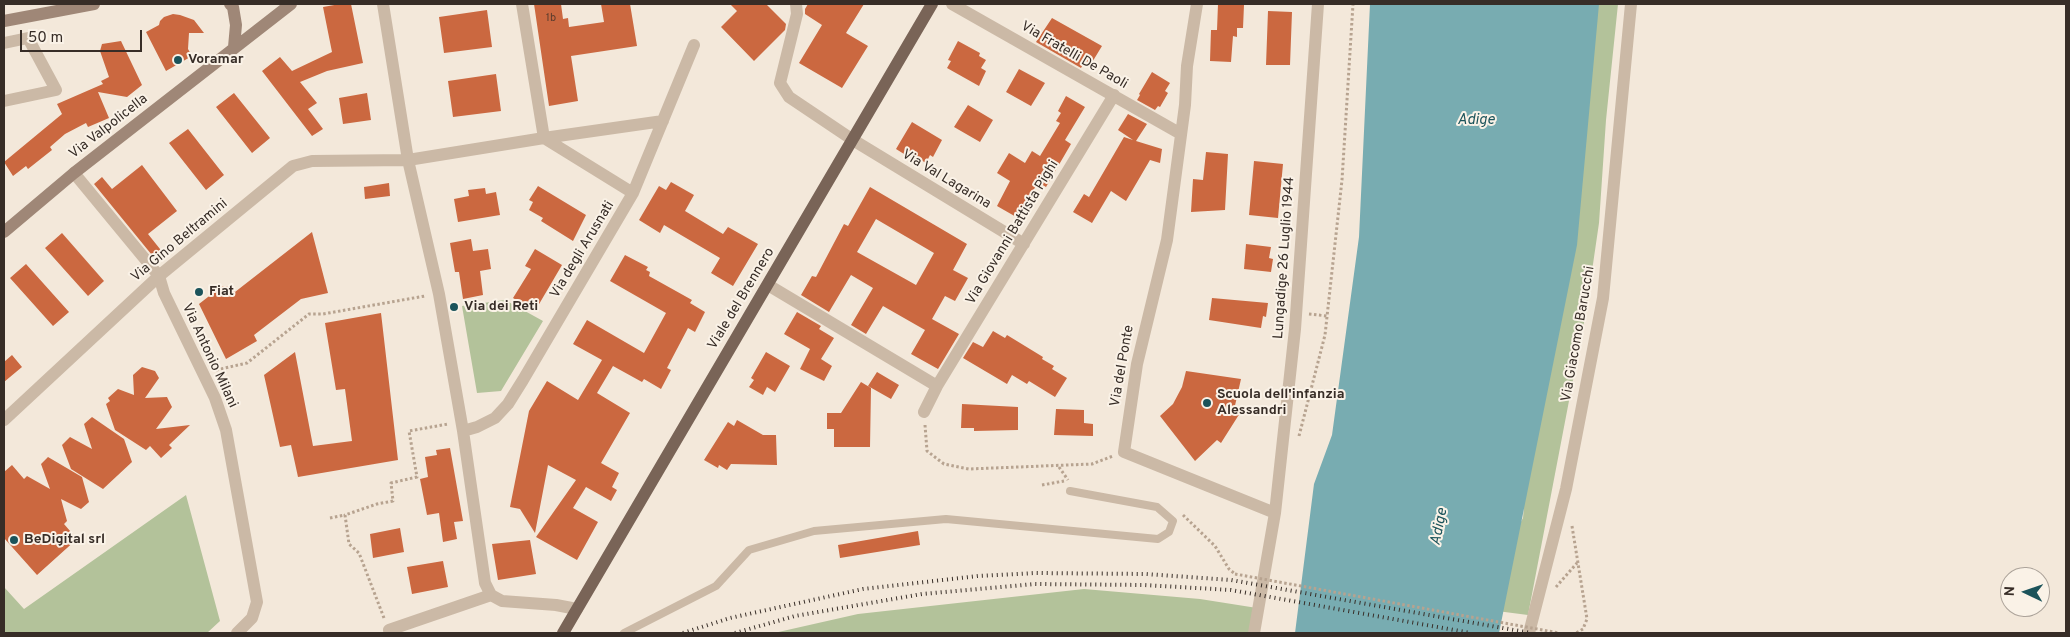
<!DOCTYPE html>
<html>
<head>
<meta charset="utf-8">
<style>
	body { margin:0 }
	#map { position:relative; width:2070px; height:637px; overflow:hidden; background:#f3e8da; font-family:Overpass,sans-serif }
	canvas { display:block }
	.frame { position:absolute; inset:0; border:5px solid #372d27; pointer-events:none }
	.north { position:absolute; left:2000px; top:567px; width:50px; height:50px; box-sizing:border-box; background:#faf2e7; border:1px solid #aca39a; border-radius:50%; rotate:273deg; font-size:14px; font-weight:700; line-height:20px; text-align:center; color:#372d27 }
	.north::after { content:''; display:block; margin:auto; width:18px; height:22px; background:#1b535a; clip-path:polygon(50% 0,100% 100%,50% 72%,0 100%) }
	.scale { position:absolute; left:20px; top:30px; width:122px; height:22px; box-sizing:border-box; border:2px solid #372d27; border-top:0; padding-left:6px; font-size:15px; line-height:18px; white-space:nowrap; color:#372d27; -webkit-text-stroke:4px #faf2e7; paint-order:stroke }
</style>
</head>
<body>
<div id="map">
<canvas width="2070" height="637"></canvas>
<div class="frame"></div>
<div class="north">N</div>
<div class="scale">50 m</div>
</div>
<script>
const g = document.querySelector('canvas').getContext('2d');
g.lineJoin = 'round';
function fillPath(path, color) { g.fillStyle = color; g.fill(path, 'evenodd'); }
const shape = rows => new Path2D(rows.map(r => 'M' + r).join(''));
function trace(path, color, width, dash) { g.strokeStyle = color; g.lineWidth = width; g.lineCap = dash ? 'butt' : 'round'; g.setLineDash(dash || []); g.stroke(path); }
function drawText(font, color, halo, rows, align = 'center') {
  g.font = font + ' Overpass,sans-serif'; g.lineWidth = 4; g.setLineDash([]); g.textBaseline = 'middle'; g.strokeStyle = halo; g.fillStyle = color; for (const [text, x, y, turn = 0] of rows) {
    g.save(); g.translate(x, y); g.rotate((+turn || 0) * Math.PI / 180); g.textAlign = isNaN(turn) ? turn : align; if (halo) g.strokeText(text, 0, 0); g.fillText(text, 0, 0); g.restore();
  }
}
fillPath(shape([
	[1541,4,1618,4,1606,120,1599,223,1586,312,1528,615,1497,611,1515,533,1523,518,1524,508,1522,499],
	[505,300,543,321,501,391,477,393,462,306],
	[186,495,220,621,207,633,4,633,4,587,24,609],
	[1084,589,1200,599,1257,608,1252,633,774,633,858,614]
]), '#b3c29a');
fillPath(shape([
	[1370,4,1599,4,1577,245,1499,633,1295,633,1314,484,1332,435,1359,237]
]), '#78acb1');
fillPath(shape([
	[340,4,351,4,363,63,327,71,300,82,317,103,308,109,323,129,312,136,262,71,280,57,292,71,332,52,323,7],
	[534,4,561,4,563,19,568,18,569,27,604,22,601,4,630,4,637,46,571,56,578,101,549,106],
	[730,4,766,4,786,24,785,30,754,61,721,27,737,11],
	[808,4,864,4,846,33,868,46,842,88,799,63,822,25,805,14,805,9],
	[1218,4,1244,5,1243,28,1237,28,1237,37,1233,36,1231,62,1210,61,1211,30,1217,30],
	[487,10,492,47,444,53,439,17],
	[1268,11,1292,12,1290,65,1266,65],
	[173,14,180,15,194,20,204,33,189,33,188,49,192,56,166,71,146,32,159,25,160,21,164,17],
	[1052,18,1102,46,1091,64,1085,61,1081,68,1036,42],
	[121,41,142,85,127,97,98,92,109,118,88,127,86,123,65,134,50,147,52,150,28,169,26,166,13,176,4,162,62,114,57,104,103,84,101,81,109,77,100,51,102,44],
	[958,41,980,53,979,56,986,60,981,68,986,71,979,86,947,68,951,61,948,60],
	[1019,69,1045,83,1031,106,1006,92],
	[1152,72,1170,83,1165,91,1168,93,1160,107,1158,106,1155,110,1137,100,1140,95,1139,94],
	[496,74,501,111,453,117,448,81],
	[234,93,270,138,252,153,216,107],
	[367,93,371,120,343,124,339,98],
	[1066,96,1085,107,1065,140,1071,144,1046,187,1038,182,1018,218,997,206,1010,181,997,173,1009,153,1025,163,1032,151,1040,156,1060,123,1056,121,1061,113,1058,111],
	[968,105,993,120,980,142,954,127],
	[1128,114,1147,124,1136,141,1162,149,1160,163,1150,160,1126,201,1111,191,1092,223,1073,212,1084,194,1089,197,1124,137,1133,140,1118,130],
	[912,122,942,140,933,157,930,155,926,163,914,156,912,159,896,149],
	[188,129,224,175,206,190,169,143],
	[1206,152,1228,154,1225,210,1191,212,1193,179,1203,180],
	[1254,161,1283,164,1278,218,1249,215],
	[142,165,177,211,148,234,164,254,156,260,94,184,102,177,112,189],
	[671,182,694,195,685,211,723,234,728,227,758,244,733,286,711,273,720,258,664,225,660,233,639,220,659,186,666,190],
	[389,183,390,196,365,199,364,187],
	[538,186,586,215,573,241,541,221,543,218,529,210,533,202,529,200],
	[870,187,967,244,953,270,968,278,955,301,945,296,932,319,959,334,938,369,911,354,925,330,883,306,866,334,851,325,873,288,851,275,829,312,801,295,812,276,816,277,844,224,848,226],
	[876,219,934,253,916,285,857,252],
	[485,188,486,194,496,192,500,215,458,222,454,199,469,196,468,190],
	[312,232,328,293,301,299,254,335,257,341,226,359,199,304,222,286,227,286,235,292],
	[62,233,104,281,88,296,45,248],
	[471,239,473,251,488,249,491,269,480,271,483,295,463,299,459,272,455,272,450,243],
	[1246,244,1271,247,1269,258,1273,259,1271,272,1244,269],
	[535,249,562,265,535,311,513,298,531,269,525,266],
	[625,255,648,267,646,270,650,272,649,276,692,300,690,303,705,312,695,332,688,328,667,368,671,370,661,389,644,379,642,382,613,366,597,393,630,413,601,463,619,473,612,487,617,490,611,501,586,487,573,508,598,522,577,560,536,537,576,480,548,465,535,533,520,509,510,507,529,411,547,381,578,400,602,360,573,344,587,320,644,353,666,313,610,281],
	[26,264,69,312,53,326,10,278],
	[1212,298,1268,303,1266,317,1263,316,1261,328,1209,320],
	[797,312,821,326,819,329,834,338,821,359,832,366,824,381,800,369,810,349,784,334],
	[381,313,398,460,298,477,291,445,280,447,264,375,295,352,313,446,352,441,345,389,336,390,325,323],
	[993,331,1005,338,1007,335,1043,357,1042,359,1054,366,1052,369,1067,378,1055,397,1029,381,1027,384,1012,375,1007,384,963,358,973,342,983,347],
	[766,352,790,366,775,392,767,387,763,395,749,387,754,380,751,378],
	[12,355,22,367,4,382,4,362],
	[142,367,155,371,159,378,145,398,167,397,172,407,156,429,190,425,169,445,172,448,161,458,150,446,146,450,115,430,106,404,110,401,108,398,118,389,134,395,133,375],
	[1186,371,1241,379,1234,410,1240,413,1221,443,1217,440,1195,461,1160,416,1173,404,1182,387],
	[877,372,899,385,891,399,868,386],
	[861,382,871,388,870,447,834,447,834,429,827,429,827,413,841,413],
	[962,404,1018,407,1018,430,974,431,974,428,961,428],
	[1056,409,1084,410,1084,423,1093,424,1093,436,1054,435],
	[92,417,124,439,132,462,103,489,71,469,62,445,70,437,92,449,84,424],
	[737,420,763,435,776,435,777,465,731,464,727,470,719,465,718,468,704,460,728,422,734,426],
	[450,448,463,521,454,522,457,539,443,542,439,513,427,515,420,479,428,477,425,457,437,455,436,450],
	[48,457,82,477,89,502,81,509,61,499,67,521,64,524,77,539,37,575,4,538,4,472,12,465,24,479,27,476,50,489,41,464],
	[400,528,404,552,373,558,370,534],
	[918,531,920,545,840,558,838,545],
	[530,540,536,574,498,580,492,544],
	[443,561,448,587,412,594,407,567]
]), '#cb6840');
trace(shape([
	[1309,314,1327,316],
	[216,370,247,363,309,314,323,314,425,296],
	[925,425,927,451,944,464,969,469,1092,464,1113,456],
	[1299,436,1325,335,1342,180,1353,4],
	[1059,467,1068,480],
	[1042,485,1064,481],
	[1183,515,1215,546,1229,569,1235,574],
	[330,518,345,515],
	[1572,526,1587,619,1583,629,1576,633],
	[1556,587,1577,563],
	[384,618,359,553,349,544,345,515,377,504,393,501,391,483,417,477,409,431,448,424]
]), '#b7a390', 3, [2.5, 2.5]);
trace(shape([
	[624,633,716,586,749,550,814,531,946,519,1158,539,1169,532,1173,521,1157,507,1070,491]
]), '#cbb9a6', 8);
trace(shape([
	[383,4,408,160,439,294,463,431,485,583,491,595,502,601,556,605,577,609],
	[522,4,544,138,663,121],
	[796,4,797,14,780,83,789,97,853,140,1024,244],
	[952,4,1181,134],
	[1197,4,1187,66,1185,105,1167,240,1137,364,1124,452,1275,513],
	[4,43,28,38,56,90,4,101],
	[74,173,159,276,164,293,215,398,226,430,257,602,252,618,237,633],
	[768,285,937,386],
	[924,412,937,386,1114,95],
	[4,420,159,276,293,166,312,161,408,160,544,138,633,193],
	[463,431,477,427,495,418,508,404,523,380,633,193,694,45],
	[389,630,491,595],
	[1254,633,1275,513,1295,329,1318,4],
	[1529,633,1566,489,1603,298,1631,4]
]), '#cbb9a6', 12);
trace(shape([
	[230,4,233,7,236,25,234,47],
	[4,21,94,4],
	[4,232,74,173,291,4]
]), '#9f8777', 12);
trace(shape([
	[563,633,932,4]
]), '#796457', 12);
trace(shape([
	[683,633,730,618,863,589,978,576,1035,573,1146,574,1231,580,1531,633],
	[735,633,795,616,922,594,1035,584,1144,585,1231,590,1471,633]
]), '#372d27', 4, [1, 4]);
trace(shape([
	[1235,574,1559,633]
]), '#b7a390', 3, [2.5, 2.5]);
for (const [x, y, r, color] of [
	[178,60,5,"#1b535a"],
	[199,292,5,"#1b535a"],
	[454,307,5,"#1b535a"],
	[1207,403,5,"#1b535a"],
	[14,540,5,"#1b535a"]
]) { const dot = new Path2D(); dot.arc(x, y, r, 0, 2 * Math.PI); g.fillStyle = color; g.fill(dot); trace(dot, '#faf2e7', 2); }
drawText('11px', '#5c3c2d', null, [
	["1b",551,19]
]);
drawText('14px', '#372d27', '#faf2e7', [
	["Via Fratelli De Paoli",1074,56,30],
	["Via Valpolicella",109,127,-38],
	["Via Val Lagarina",946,180,31],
	["Via Giovanni Battista Pighi",1013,233,-59],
	["Via Gino Beltramini",180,241,-40],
	["Via degli Arusnati",583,250,-59],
	["Lungadige 26 Luglio 1944",1285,258,-86],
	["Viale del Brennero",742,299,-59],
	["Via Giacomo Barucchi",1579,334,-80],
	["Via Antonio Milani",209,356,65],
	["Via del Ponte",1123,366,-80]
]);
drawText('bold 14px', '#372d27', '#faf2e7', [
	["Voramar",188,60],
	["Fiat",209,292],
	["Via dei Reti",464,307],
	["Scuola dell'infanzia",1217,395],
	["Alessandri",1217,411],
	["BeDigital srl",24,540]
], 'left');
drawText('italic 15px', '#1b535a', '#faf2e7', [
	["Adige",1476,121],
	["Adige",1440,527,-79]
]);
</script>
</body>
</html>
